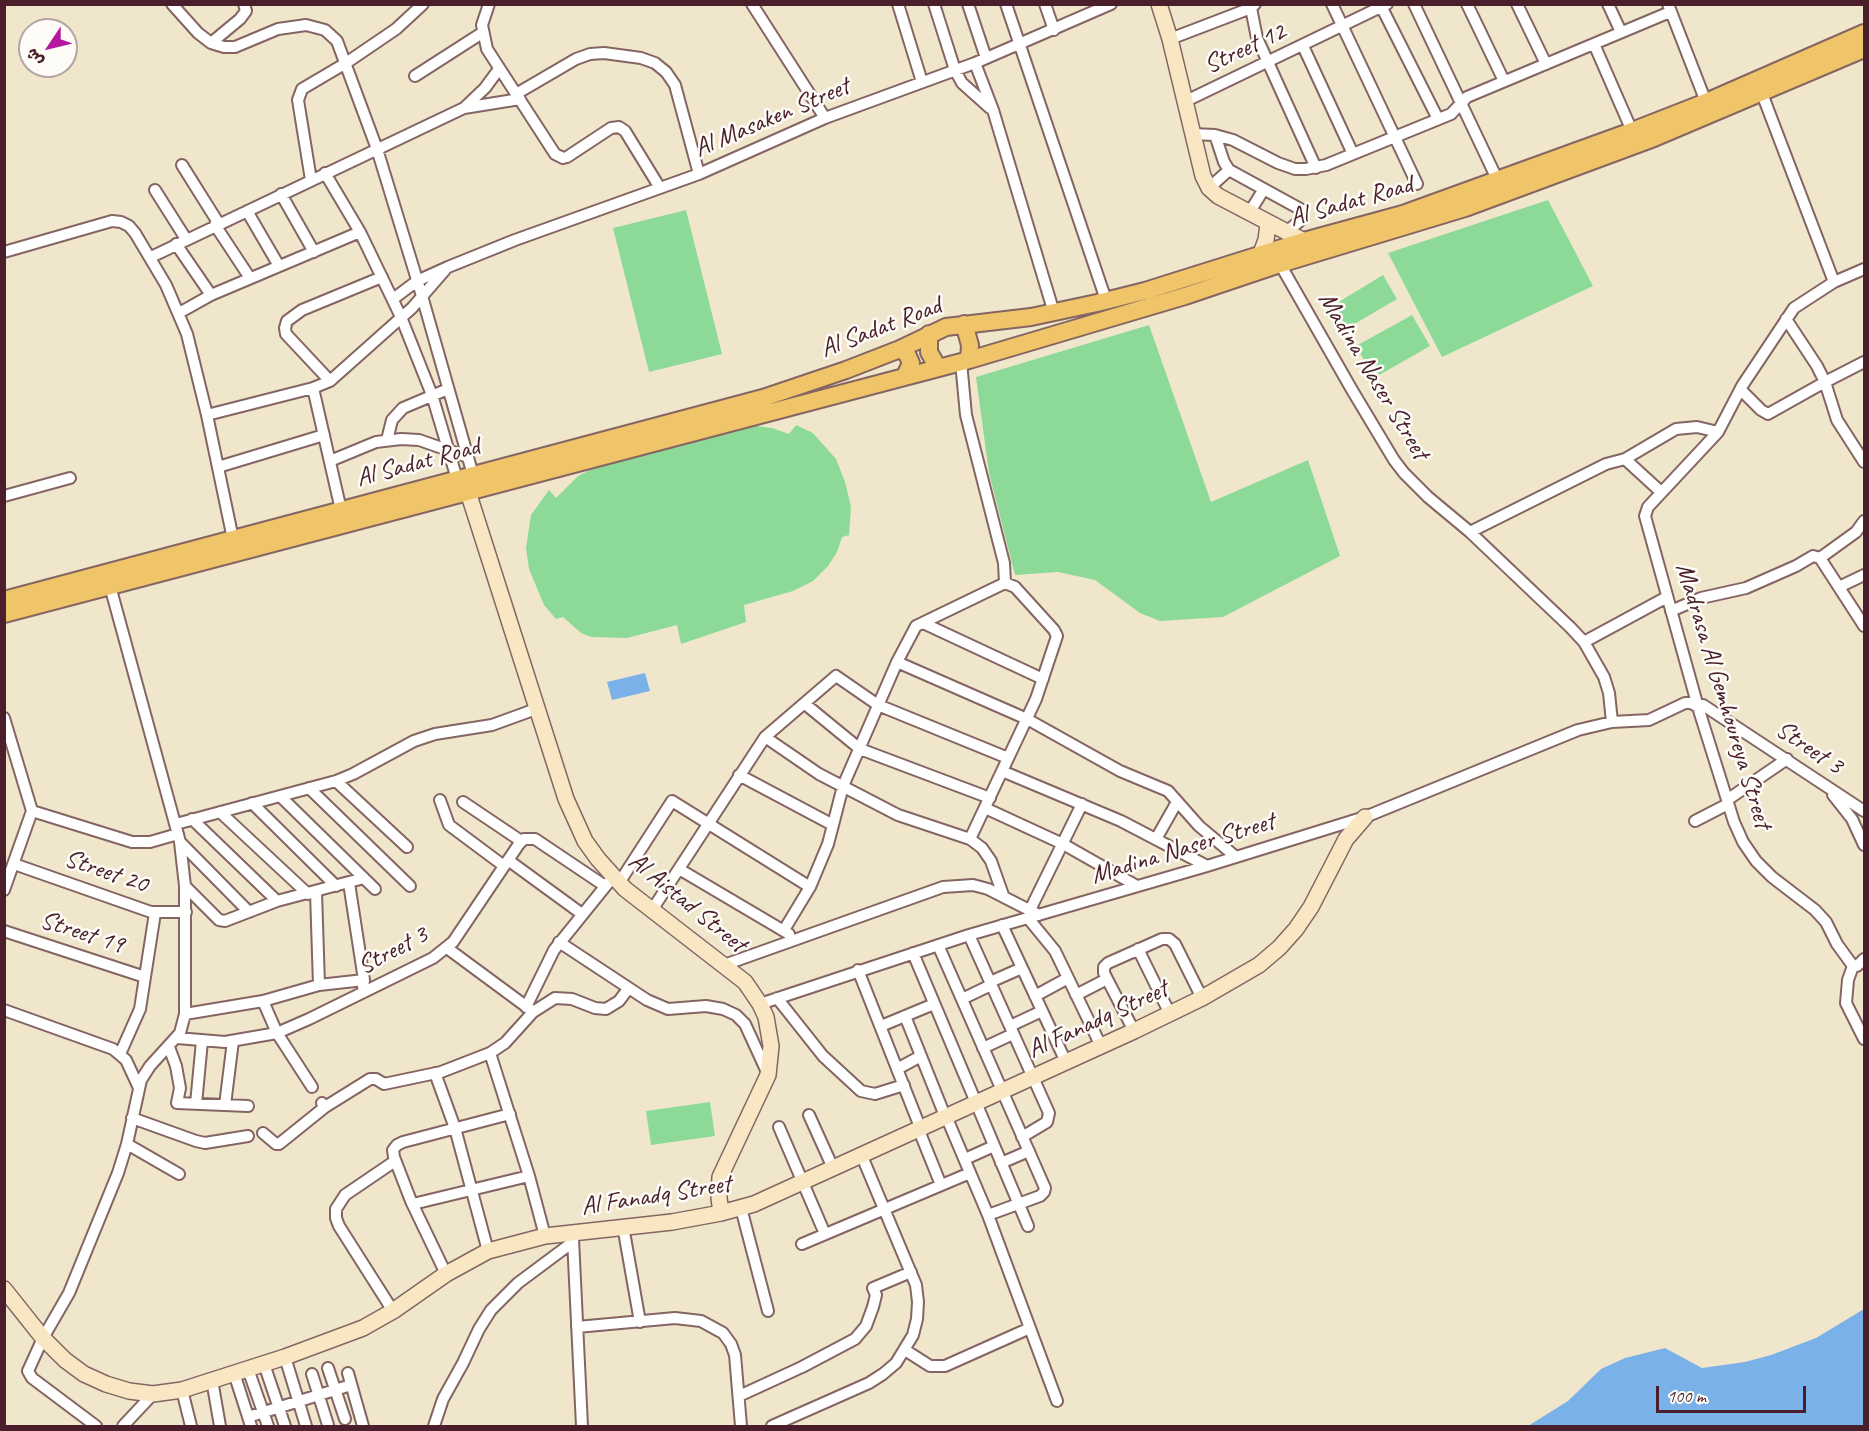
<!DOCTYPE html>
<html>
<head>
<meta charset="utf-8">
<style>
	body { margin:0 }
	#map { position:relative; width:1869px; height:1431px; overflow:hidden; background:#f0e6cb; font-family:Caveat,"Playpen Sans Arabic",sans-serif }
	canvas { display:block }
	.frame { position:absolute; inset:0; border:6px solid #4a1f2b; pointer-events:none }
	.north { position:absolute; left:18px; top:18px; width:60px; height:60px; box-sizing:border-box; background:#fdfcf7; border:2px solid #b5a4a5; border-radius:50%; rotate:235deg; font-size:16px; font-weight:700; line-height:24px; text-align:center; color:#4a1f2b }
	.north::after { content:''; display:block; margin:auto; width:21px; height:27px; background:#b5179e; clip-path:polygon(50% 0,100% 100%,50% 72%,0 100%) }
	.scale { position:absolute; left:1656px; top:1386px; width:150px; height:27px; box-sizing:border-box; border:3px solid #4a1f2b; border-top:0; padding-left:8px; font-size:18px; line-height:21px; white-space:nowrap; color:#4a1f2b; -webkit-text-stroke:4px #fdfcf7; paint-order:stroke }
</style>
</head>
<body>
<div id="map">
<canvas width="1869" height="1431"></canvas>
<div class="frame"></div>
<div class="north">ش</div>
<div class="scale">100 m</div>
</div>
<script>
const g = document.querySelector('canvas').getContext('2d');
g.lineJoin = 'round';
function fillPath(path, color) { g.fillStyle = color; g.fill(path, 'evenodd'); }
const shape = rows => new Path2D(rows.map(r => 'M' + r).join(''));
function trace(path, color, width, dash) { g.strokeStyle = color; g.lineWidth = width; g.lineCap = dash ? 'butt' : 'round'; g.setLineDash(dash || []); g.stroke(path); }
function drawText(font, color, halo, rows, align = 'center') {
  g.font = font + ' Caveat,sans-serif'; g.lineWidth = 5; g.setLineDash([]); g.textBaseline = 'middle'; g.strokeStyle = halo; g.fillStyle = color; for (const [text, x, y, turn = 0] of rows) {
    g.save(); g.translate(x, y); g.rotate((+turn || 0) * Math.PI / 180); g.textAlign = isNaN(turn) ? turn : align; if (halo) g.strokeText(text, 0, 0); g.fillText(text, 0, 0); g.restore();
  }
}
fillPath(shape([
	[1548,200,1593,286,1442,357,1388,253],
	[686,210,722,354,649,372,613,228],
	[1383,275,1397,299,1346,329,1332,306],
	[1412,315,1430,346,1374,378,1356,346],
	[1149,325,1211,502,1308,460,1340,556,1223,617,1160,621,1140,613,1095,580,1058,572,1015,575,989,473,976,377],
	[796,425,813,433,836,459,845,482,851,507,849,535,842,537,837,552,828,566,813,581,793,591,744,605,746,622,681,644,677,625,627,638,591,637,581,633,563,617,556,619,544,605,529,569,526,548,531,515,549,490,556,498,578,476,596,467,737,427,756,426,772,428,789,434],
	[710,1102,715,1136,651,1145,646,1111]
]), '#8dda98');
fillPath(shape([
	[645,673,650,691,612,700,607,682],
	[1864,1309,1864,1426,1528,1426,1568,1401,1601,1369,1625,1358,1665,1348,1702,1368,1745,1362,1771,1355,1816,1338]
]), '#7bb1e9');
const street = shape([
	[172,4,198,33,211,43,224,47,235,47,278,29,306,25,325,30,337,41,377,149,422,296,473,475],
	[489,4,482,25,487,49,555,154,563,158,567,157,611,128,619,127,625,131,660,188],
	[752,4,825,118],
	[898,4,922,82],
	[934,4,955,70,962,83,990,108],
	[968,4,986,58],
	[1006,4,1106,300],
	[1045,4,1054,30],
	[1255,4,1251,8,1257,38,1316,168],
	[1332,4,1417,184],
	[1380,4,1438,119],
	[1414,4,1498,181],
	[1467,4,1504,81],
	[1517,4,1546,64],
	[1608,4,1621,32],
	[1668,4,1706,102],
	[1170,39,1251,8],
	[211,43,240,19,246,11,244,4],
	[1594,44,1632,131],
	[1303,46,1353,154],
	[975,63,993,110,1054,313],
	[415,76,482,33],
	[1761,91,1834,282],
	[516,94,576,59,590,54,604,53,641,58,655,63,666,72,675,85,699,174],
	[1186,101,1387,4],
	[464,108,485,88,499,69],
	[1192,134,1215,135,1233,140,1278,163,1295,169,1306,169,1326,165,1451,114,1467,97,1670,12],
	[1215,135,1224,162,1229,170,1302,210,1303,215,1301,220,1285,233],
	[182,165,219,224],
	[325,173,360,232,401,317,432,395,457,479],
	[311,180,298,100,302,89,346,63,396,29,423,4],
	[1209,188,1229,170],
	[155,190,186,239],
	[281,194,314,252],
	[247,211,279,266],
	[1249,213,1264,189],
	[215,225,250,278],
	[176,244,211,295],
	[4,252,112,221,121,222,129,226,135,233,166,285,187,334,207,415,233,539],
	[151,257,464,108,520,99],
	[1280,264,1352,390,1394,460,1404,473,1428,497,1470,532,1570,627,1584,642,1604,677,1609,693,1612,722],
	[393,299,417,281,448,267,515,240,699,174,825,118,975,63,1111,4],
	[179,313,211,295,360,232],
	[1786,319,1817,366,1825,382,1864,362],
	[330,381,286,334,285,328,287,321,302,310,382,277],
	[313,388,341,510],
	[1741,390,1761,410,1768,414,1825,382,1837,420,1864,462],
	[207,415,313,388,330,381,412,308,445,270],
	[387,440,392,420,403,408,448,389],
	[1625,459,1661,492],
	[330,461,376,442,401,439,419,440,468,457],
	[218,467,324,435],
	[4,496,70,478],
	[1470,532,1606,464,1625,459,1676,429,1697,427,1718,432],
	[1820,558,1856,532,1864,521],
	[1839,587,1864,575],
	[1671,611,1701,598,1746,588,1796,566,1813,556,1820,558,1864,626],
	[923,623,1043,679],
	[1584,642,1667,597],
	[897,662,1027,719,1120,771,1168,791,1199,826,1236,857],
	[805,704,860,749,990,798],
	[4,718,32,811,4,890],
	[765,737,819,774,898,815,970,839,982,848,991,861,1003,895],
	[1002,771,1121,821,1207,866],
	[739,775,833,825,828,844,810,887],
	[336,781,407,847],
	[309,788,410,886],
	[1833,795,1852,819,1864,845],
	[280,796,375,889],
	[440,800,449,825,504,866],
	[1727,800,1787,759],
	[463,802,521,841],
	[252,803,336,886],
	[985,808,1063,844,1137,886],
	[32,811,132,842,150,842,178,834],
	[220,812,308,894],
	[192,819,277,901],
	[1695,821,1728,804],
	[176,824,336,781,353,774,414,741,435,734,492,725,536,709],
	[833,825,843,786,897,662,916,626,1005,583,1004,563,966,415,961,362],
	[970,839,1036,699,1057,636,1054,630,1015,587,1005,583],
	[1156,839,1177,802],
	[180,842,249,912],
	[508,860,582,914],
	[14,864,151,912,186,912],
	[679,869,789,934],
	[349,883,364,980,363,987],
	[619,883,672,801,810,887,784,930],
	[185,886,219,920,225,921,277,901,364,878],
	[316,892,319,985],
	[652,910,765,737,836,676,878,705,1008,758],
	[1030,910,1082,804],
	[1028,918,1055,951,1101,1046],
	[1002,925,1066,1062],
	[4,931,145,977],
	[969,935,1049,1113,1047,1122,1022,1137],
	[559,942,647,1000,668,1009,706,1006,723,1009,736,1015,745,1024,767,1072],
	[938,945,1045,1188,1044,1192,1040,1196,988,1215],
	[447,948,531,1010],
	[1138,949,1170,1014],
	[913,953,1028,1226],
	[1864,959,1857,966,1853,966,1848,980,1846,1003,1864,1039],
	[724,965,943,887,973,885,988,889,1039,915],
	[1853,966,1837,944,1826,922,1815,910,1772,877,1756,861,1743,842,1734,822,1698,707,1645,516,1648,507,1718,432,1742,386,1794,308,1834,282,1864,269],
	[858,970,920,1127],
	[990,982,1022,968],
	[1076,995,1107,979],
	[1035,996,1068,978],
	[777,998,823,1056,861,1091,875,1094,904,1085],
	[962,999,991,985],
	[263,1001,277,1033,312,1087],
	[760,1004,969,935,1207,866,1365,817,1578,730,1612,722,1649,720,1685,703,1691,703,1698,707,1703,705,1864,811],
	[526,1007,554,950,608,883],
	[4,1010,113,1049,126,1060,139,1088],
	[185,1014,263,1001,319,985,364,980],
	[905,1016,945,1116],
	[881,1026,934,1004],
	[1010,1026,1042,1011],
	[1134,1031,1104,973,1104,967,1108,963,1162,939,1169,939,1175,944,1202,998],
	[177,1038,225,1042,277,1033,309,1019,433,958,453,942,519,844,524,839,535,839,605,886],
	[169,1047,176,1066,180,1088,177,1103,248,1106],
	[983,1048,1013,1034],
	[490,1053,529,1176,545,1236],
	[120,1054,140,1009,155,913],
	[897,1069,921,1056],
	[435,1073,455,1128,488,1251],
	[322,1103,325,1107,370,1079,376,1079,384,1084,441,1072,490,1053,505,1043,533,1012,555,998,572,999,595,1008,606,1009,619,1001,628,989],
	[196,1104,202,1041],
	[225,1105,233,1041],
	[809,1115,833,1168],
	[946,1116,988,1215,1057,1401],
	[132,1118,196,1141,205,1143,248,1136],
	[779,1127,825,1234],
	[918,1128,941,1185],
	[263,1133,276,1144,279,1144,325,1107],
	[127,1144,179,1174],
	[965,1159,994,1146],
	[1001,1163,1029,1151],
	[413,1204,529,1176],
	[741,1208,768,1311],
	[623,1226,640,1322],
	[573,1239,582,1426],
	[802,1244,970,1173],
	[446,1274,411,1201,394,1157,393,1150,397,1145,403,1142,510,1114],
	[393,1311,339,1226,336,1218,336,1209,345,1195,395,1161],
	[577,1327,675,1318,701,1321,723,1333,731,1344,735,1355,741,1426],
	[905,1350,930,1366,945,1366,1030,1328],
	[285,1357,306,1426],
	[264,1364,285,1426],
	[328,1368,345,1419],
	[248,1369,268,1426],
	[234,1373,251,1426],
	[348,1373,363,1426],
	[312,1374,328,1425],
	[212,1380,220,1426],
	[182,1390,191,1426],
	[739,1396,802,1367,855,1339,866,1326,873,1307,876,1295,873,1288,911,1272],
	[248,1417,351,1385],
	[96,1426,32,1378,28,1371,43,1338,69,1293,118,1173,127,1144,141,1080,150,1066,180,1033,185,1014,185,886,180,842,110,586],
	[123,1426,153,1394],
	[434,1426,443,1399,463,1363,479,1329,491,1310,518,1283,573,1242],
	[772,1426,869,1383,883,1374,896,1363,913,1335,917,1319,918,1302,916,1285,861,1154]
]);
const secondary = shape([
	[1159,4,1170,39,1203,176,1209,188,1218,196,1304,241],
	[1260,256,1266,240,1268,224],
	[468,492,566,799,585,841,598,859,625,889,745,982,760,1004,766,1017,771,1046,768,1075,720,1177,719,1198,721,1213],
	[4,1289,43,1338,65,1360,84,1374,106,1384,129,1391,153,1394,182,1390,285,1357,363,1328,393,1311,446,1274,488,1251,545,1236,672,1222,721,1213,754,1204,1134,1031,1202,998,1259,965,1279,948,1296,929,1311,907,1346,839,1365,817]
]);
const primary = shape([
	[964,324,970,345,969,360],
	[929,334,929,352,938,368],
	[900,349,907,354,911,363,905,376],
	[4,600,763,398,846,370,900,349,946,327,1031,317,1097,303,1145,291,1304,241,1403,214,1632,131,1706,102,1864,33],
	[4,614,969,360,1185,296,1280,264,1465,208,1654,138,1864,49]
]);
trace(street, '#846563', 14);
trace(secondary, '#846563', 18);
trace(primary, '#846563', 20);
trace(street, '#fff', 10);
trace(secondary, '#f9e7c3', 15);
trace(primary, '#f0c469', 16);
drawText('26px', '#4a1f2b', '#fdfcf7', [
	["Street 12",1245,49,-25],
	["Al Masaken Street",772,118,-23],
	["Al Sadat Road",1351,202,-16],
	["Al Sadat Road",881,328,-21],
	["Madina Naser Street",1373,376,59],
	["Al Sadat Road",418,463,-15],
	["Madrasa Al Gemhoureya Street",1723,696,73],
	["Street 3",1809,748,34],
	["Madina Naser Street",1183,849,-17],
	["Street 20",106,872,19],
	["Al Aistad Street",687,903,39],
	["Street 19",82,933,18],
	["Street 3",393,951,-28],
	["Al Fanadq Street",1098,1020,-25],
	["Al Fanadq Street",656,1196,-9]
]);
</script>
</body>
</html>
